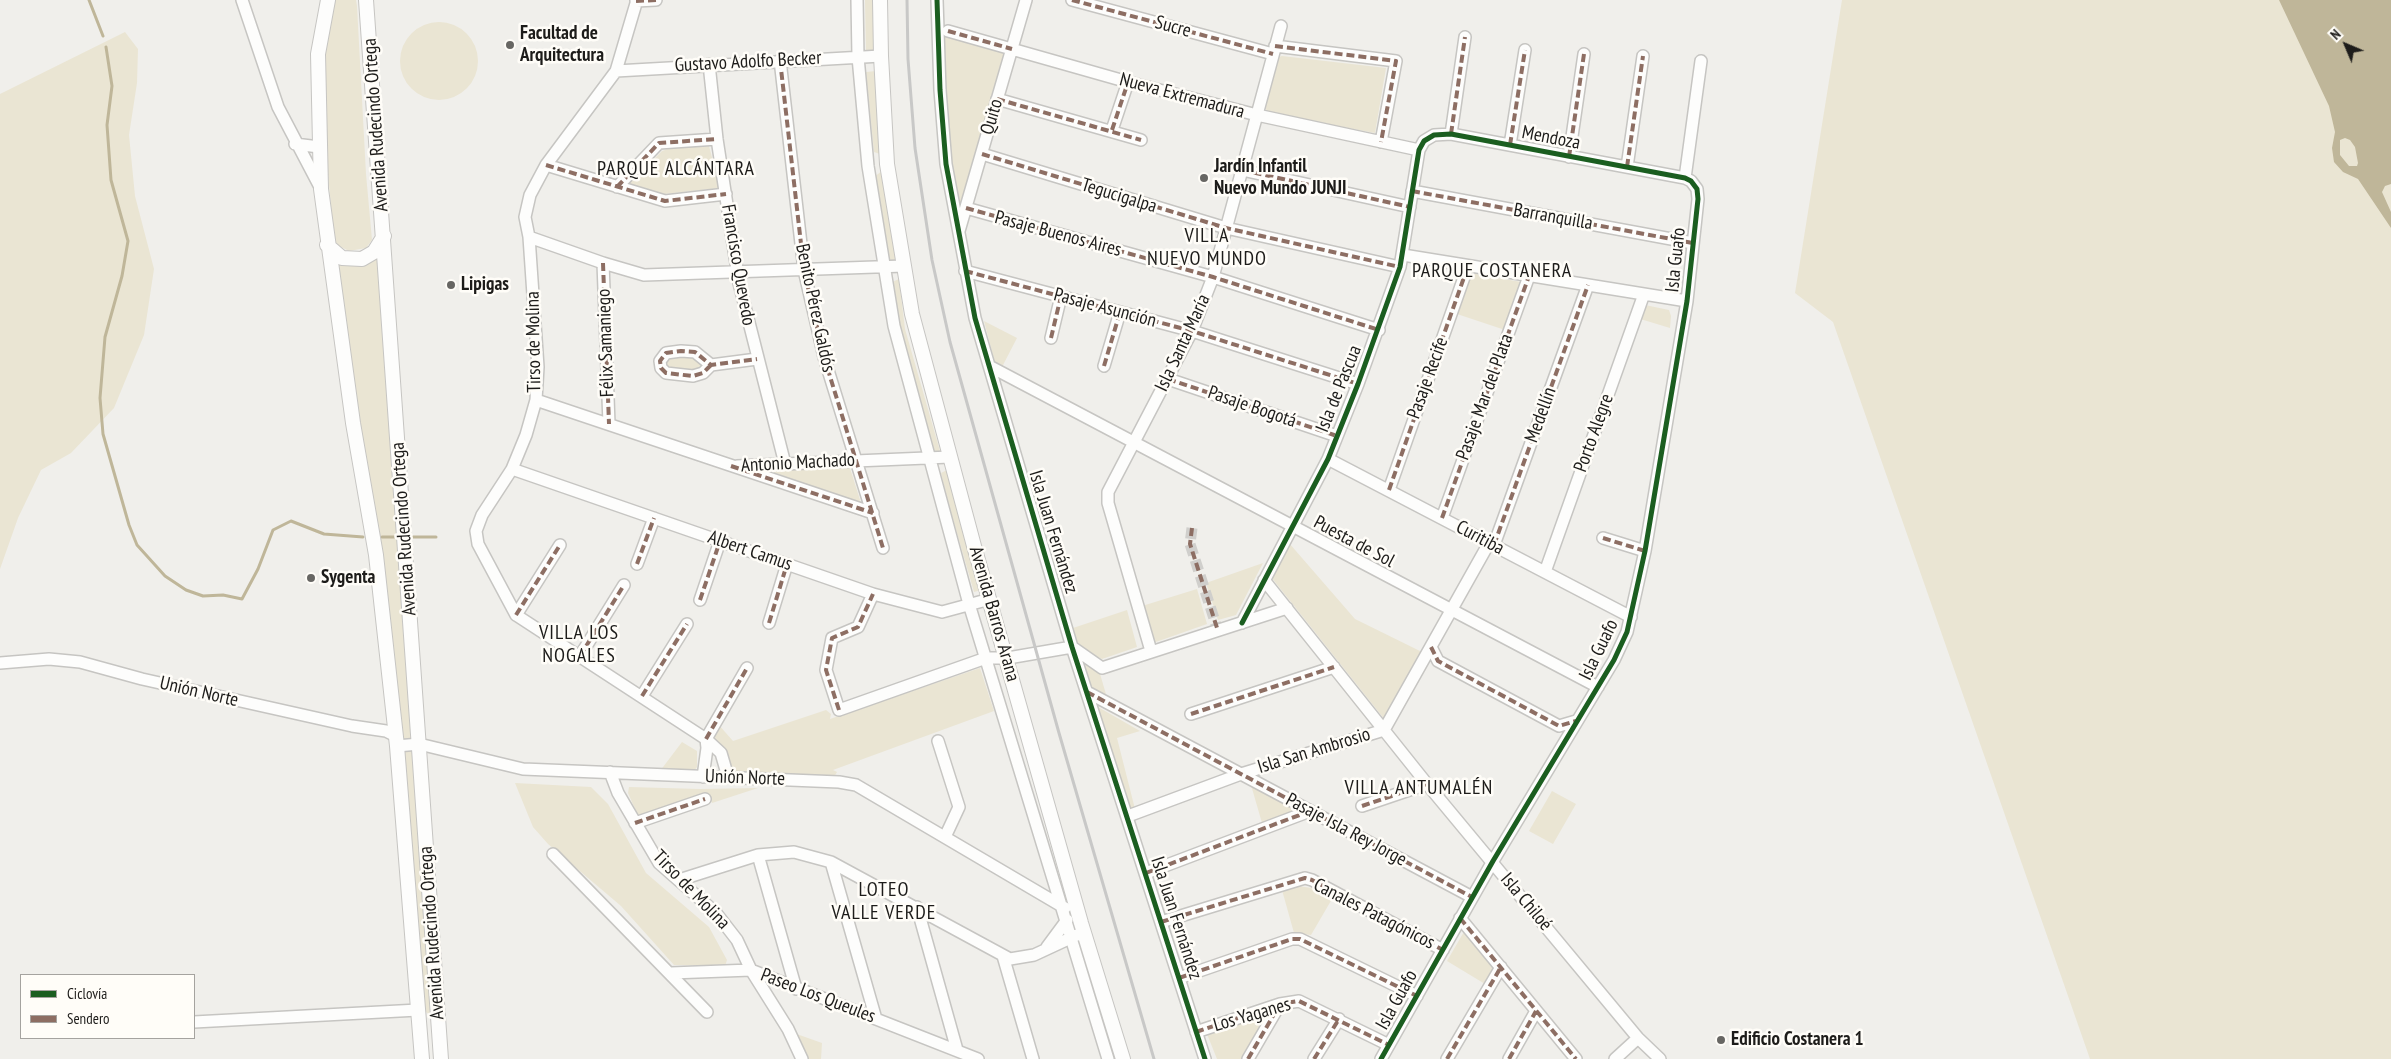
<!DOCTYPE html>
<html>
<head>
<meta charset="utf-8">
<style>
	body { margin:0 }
	#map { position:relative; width:2391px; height:1059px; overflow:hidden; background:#f0efeb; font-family:"PT Sans Narrow",sans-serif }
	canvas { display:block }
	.legend { position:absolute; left:20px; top:974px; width:175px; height:65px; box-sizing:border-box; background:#fffdf8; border:1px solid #a5a39f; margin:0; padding:6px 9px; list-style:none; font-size:15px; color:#1d1c1a }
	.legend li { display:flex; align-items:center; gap:10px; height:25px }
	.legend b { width:25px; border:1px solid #a5a39f }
	.north { position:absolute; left:2321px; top:20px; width:50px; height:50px; -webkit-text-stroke:4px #fffdf8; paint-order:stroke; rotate:315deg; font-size:14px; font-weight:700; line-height:20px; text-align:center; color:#1d1c1a }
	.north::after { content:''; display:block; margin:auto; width:18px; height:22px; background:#1d1c1a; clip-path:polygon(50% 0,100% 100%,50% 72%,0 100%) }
</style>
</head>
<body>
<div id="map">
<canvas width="2391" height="1059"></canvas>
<ul class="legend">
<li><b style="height:6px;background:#1b5e20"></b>Ciclovía</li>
<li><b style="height:6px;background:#8d6e63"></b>Sendero</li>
</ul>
<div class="north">N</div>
</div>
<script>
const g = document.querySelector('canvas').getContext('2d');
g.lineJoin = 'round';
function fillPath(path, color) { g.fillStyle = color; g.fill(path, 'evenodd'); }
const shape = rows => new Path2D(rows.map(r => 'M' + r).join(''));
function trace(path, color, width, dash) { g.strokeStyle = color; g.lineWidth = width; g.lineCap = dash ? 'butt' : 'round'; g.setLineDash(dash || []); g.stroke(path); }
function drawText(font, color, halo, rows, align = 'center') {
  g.font = font + ' "PT Sans Narrow",sans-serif'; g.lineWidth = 5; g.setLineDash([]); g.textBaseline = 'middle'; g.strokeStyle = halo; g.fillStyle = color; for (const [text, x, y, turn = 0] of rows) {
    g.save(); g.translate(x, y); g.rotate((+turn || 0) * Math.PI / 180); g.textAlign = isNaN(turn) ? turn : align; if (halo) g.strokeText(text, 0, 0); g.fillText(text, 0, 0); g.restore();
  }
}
fillPath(shape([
	[333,0,356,0,357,6,366,174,372,240,366,248,349,251,337,245,334,237,327,164,325,51],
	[865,0,874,0,875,51,866,52],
	[1842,0,2391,0,2391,1059,2090,1059,1833,322,1795,293],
	'400 61a39 39 0 1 1 78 0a39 39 0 1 1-78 0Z',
	[125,32,138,49,137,83,129,135,135,196,154,269,144,335,114,408,71,453,41,470,18,518,0,569,0,94],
	[943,35,1007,53,961,213,946,143],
	[1282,56,1386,68,1375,133,1267,113,1265,105,1278,57],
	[876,71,883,155,874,152,866,72],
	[709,146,720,188,664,194,629,184,662,151,671,148],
	[882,171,896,260,886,260,874,177],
	[380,254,397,537,434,1018,422,1009,335,259],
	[1470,273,1521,282,1505,330,1454,313],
	[899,279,905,329,940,451,933,453,901,340,890,283],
	[1645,305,1669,310,1671,316,1670,328,1637,318],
	[984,321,1017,338,1002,367,995,363],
	[694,355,706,365,701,369,692,372,671,370,666,367,665,361,669,357],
	[849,465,861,503,769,471],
	[947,470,981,590,974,592,948,502,941,473],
	[1289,543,1355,619,1422,652,1385,720,1271,577],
	[1263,563,1236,615,1218,620,1206,583],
	[1197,589,1207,624,1153,643,1142,606],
	[1127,610,1137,647,1102,659,1075,646,1070,629],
	[1087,663,1098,667,1108,701,1089,688,1083,667],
	[980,668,994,711,833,770,837,772,833,779,733,774,710,735,718,724,733,741,826,710,831,714,830,719],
	[1098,707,1140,731,1117,738,1135,809,1131,811],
	[682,742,697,751,697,767,693,772,660,771],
	[515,783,591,787,608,804,646,873,709,927,727,960,725,966,674,965,621,906,548,844,533,827],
	[1251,785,1296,808,1296,811,1262,823],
	[629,787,700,789,758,788,712,803,709,796,639,818,628,793],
	[1552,791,1576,804,1553,844,1529,831],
	[1299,886,1311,888,1332,899,1311,935,1294,933,1282,890],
	[1465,930,1494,967,1485,984,1447,961],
	[1269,1013,1244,1059,1217,1059,1207,1034],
	[791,1032,822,1043,821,1059,805,1059]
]), '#eae5d3');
fillPath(shape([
	[2279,0,2391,0,2391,184,2385,186,2382,192,2391,212,2391,228,2358,179,2343,172,2334,162,2332,148,2335,132,2329,106],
	[2345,138,2350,140,2355,147,2358,163,2357,166,2349,166,2340,155,2340,140]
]), '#bfb699');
trace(shape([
	[89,0,103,36],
	[106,47,112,86,107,125,111,180,128,241,122,276,105,337,100,398,103,434,129,525,137,545,165,576,186,590,203,596,223,595,242,599,258,569,273,530,291,521,324,534,363,537],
	[382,537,397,537],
	[413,537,436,537]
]), '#bfb699', 3);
trace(shape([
	[1192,528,1190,544,1218,631]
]), '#d0cfcc', 11, [11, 5.5]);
const minor = shape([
	[242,0,278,107,320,187],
	[637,0,616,71,546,165,530,195,525,217,529,237,538,367,536,400,526,435,512,469,482,515,476,531,478,544,516,615,706,739,721,753,728,777],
	[857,0,858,57,868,166,894,326,969,604,1108,1059],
	[937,0,940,90,946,164,975,318,1072,647,1205,1059],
	[1072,0,1273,54],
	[636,1,656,0],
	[948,31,1128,82,1257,115,1419,150],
	[1275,46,1396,61,1381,142],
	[780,60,804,270,824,357,883,548],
	[709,64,717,139,739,283,785,464],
	[616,71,881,56],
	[997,99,1141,140],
	[1112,130,1128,82],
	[1451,134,1465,37],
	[295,144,319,147],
	[1510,145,1525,50],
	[982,154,1226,228,1400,267],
	[1569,157,1584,54],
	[546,165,665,201,726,194],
	[1627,167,1643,56],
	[1242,170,1410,207],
	[1685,178,1701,61],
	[617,187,659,143,717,139],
	[1412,191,1693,243],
	[966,208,1213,277,1379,330],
	[959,231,1026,0],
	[529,237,603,263,644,275,904,266],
	[1403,255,1687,301],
	[603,263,609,424],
	[965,271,1192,331,1358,384],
	[1051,338,1061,296],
	[711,365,703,373,693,376,666,373,661,368,660,361,666,353,681,351,695,352,711,365,757,359],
	[1104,366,1120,312],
	[991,367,1598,687],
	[1168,379,1337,436],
	[536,400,873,513],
	[1328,459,1631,617],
	[737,466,950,457],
	[512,469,873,594,942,612,990,599],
	[1389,490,1468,266],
	[1442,518,1529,276],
	[1603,538,1645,551],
	[1494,545,1588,285],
	[637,564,654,518],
	[1545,572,1644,294],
	[1264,580,1427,784,1638,1038,1660,1059],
	[873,594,858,627,832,638,826,670,839,710,986,658,1008,658,1072,647,1102,668,1287,608],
	[700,600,720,541],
	[516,615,560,545],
	[769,623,787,564],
	[1242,623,1328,459,1358,384,1400,267,1419,150,1424,141,1434,135,1451,134,1685,178,1691,181,1697,189,1698,199,1687,301,1645,551,1627,632,1614,660,1493,861,1381,1059],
	[1431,647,1438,661,1559,726,1576,721],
	[1151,651,1108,503,1108,492,1192,331,1213,277,1281,26],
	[580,656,624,585],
	[0,663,49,659,80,662,142,679,352,726,386,731,396,736],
	[1087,692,1472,897],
	[642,696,687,624],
	[1191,714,1334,667],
	[706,739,747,668],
	[938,741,959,807,945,837],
	[397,746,419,744,523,769,839,782,856,785,1065,908],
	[610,772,618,793,659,863,716,913,737,940,751,970,788,1029,802,1059],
	[703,777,707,748,706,739],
	[1362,806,1427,784],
	[1128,816,1241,774,1384,730,1489,543],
	[635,823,705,799],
	[553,854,707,1012],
	[758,855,796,989],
	[831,862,876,1019],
	[1146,873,1310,811],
	[679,880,758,855,794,852,831,862,1010,959,1034,955,1077,935],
	[917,907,957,1050],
	[1460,918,1576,1059],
	[1161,922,1305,878,1312,880,1443,950],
	[1047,947,1067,920],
	[1003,956,1033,1059],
	[671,973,751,970,978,1059],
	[1179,978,1292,939,1300,939,1417,996],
	[194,1022,418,1010],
	[1196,1032,1280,1004,1299,1001,1389,1045],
	[1248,1059,1280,1004],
	[1314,1059,1339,1019],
	[1447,1059,1501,967],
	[1509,1059,1536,1011],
	[1615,1059,1638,1038]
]);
const major = shape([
	[328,0,318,54,321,189,353,423,376,555,397,746,422,1059],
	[366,0,441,1059],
	[880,0,881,56,887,164,912,314,974,546,1081,923,1123,1059],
	[327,245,342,258,362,259,374,252,384,236]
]);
trace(minor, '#c6c5c2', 14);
trace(major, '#c6c5c2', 16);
trace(minor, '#fdfdfc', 11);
trace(major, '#fdfdfc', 14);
trace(shape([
	[907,0,908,59,915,148,932,260,950,342,1059,733,1154,1059]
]), '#c8c8c7', 3);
trace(shape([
	[1072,0,1273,54],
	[636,1,656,0],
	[948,31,1012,49],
	[1275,46,1396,61,1381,142],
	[780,60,804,270,824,357,883,548],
	[997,99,1141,140],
	[1112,130,1128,82],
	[1451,134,1465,37],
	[1510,145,1525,50],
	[982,154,1226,228,1400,267],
	[1569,157,1584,54],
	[546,165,665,201,726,194],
	[1627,167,1643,56],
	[1242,170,1410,207],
	[617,187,659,143,717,139],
	[1412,191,1693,243],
	[966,208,1213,277,1379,330],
	[603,263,609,424],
	[965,271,1192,331,1358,384],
	[1051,338,1061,296],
	[711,365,703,373,693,376,666,373,661,368,660,361,666,353,681,351,695,352,711,365,757,359],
	[1104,366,1120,312],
	[1168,379,1337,436],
	[731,466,873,513],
	[1389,490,1468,266],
	[1442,518,1529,276],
	[1192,528,1190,544,1218,631],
	[1603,538,1645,551],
	[1494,545,1588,285],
	[637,564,654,518],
	[700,600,720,541],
	[516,615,560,545],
	[769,623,787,564],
	[1431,647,1438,661,1559,726,1576,721],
	[580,656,624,585],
	[1087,692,1472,897],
	[642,696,687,624],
	[839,710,826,670,832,638,858,627,873,594],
	[1191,714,1334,667],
	[706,739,747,668],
	[1362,806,1427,784],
	[635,823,705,799],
	[1146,873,1310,811],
	[1460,918,1576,1059],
	[1161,922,1305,878,1312,880,1443,950],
	[1179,978,1292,939,1300,939,1417,996],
	[1196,1032,1280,1004,1299,1001,1389,1045],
	[1248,1059,1280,1004],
	[1314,1059,1339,1019],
	[1447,1059,1501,967],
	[1509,1059,1536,1011]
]), '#8d6e63', 4, [8, 4]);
trace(shape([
	[937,0,940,90,946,164,975,318,1072,647,1205,1059],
	[1242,623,1328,459,1358,384,1400,267,1419,150,1424,141,1434,135,1451,134,1685,178,1691,181,1697,189,1698,199,1687,301,1645,551,1627,632,1614,660,1493,861,1381,1059]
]), '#1b5e20', 5);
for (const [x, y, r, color] of [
	[510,45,5,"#676663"],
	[1204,178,5,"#676663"],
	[451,285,5,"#676663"],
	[311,578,5,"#676663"],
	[1721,1040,5,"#676663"]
]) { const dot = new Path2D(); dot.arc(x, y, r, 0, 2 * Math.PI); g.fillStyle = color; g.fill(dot); trace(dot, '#fffdf8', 2); }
drawText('19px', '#1d1c1a', '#fffdf8', [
	["Sucre",1173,27,15],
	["Gustavo Adolfo Becker",748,62,-3],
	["Nueva Extremadura",1182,96,15],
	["Quito",992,117,-74],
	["Avenida Rudecindo Ortega",376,125,-94],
	["Mendoza",1551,138,11],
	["Tegucigalpa",1119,196,17],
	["Barranquilla",1553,217,10],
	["Pasaje Buenos Aires",1058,234,15],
	["Isla Guafo",1676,260,-84],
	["Francisco Quevedo",738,265,80],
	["Benito Pérez Galdós",815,308,78],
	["Pasaje Asunción",1105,308,15],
	["Tirso de Molina",534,342,-91],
	["Félix Samaniego",606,343,-92],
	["Isla Santa María",1183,343,-65],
	["Pasaje Recife",1428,378,-70],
	["Isla de Pascua",1339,389,-68],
	["Pasaje Mar del Plata",1485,397,-70],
	["Pasaje Bogotá",1252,407,19],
	["Medellín",1541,415,-70],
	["Porto Alegre",1594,433,-70],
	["Antonio Machado",798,463,-3],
	["Avenida Rudecindo Ortega",404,529,-94],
	["Isla Juan Fernández",1053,532,73],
	["Curitiba",1480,538,28],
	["Puesta de Sol",1354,542,28],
	["Albert Camus",750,551,19],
	["Avenida Barros Arana",994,614,74],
	["Isla Guafo",1599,650,-64],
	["Unión Norte",199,692,13],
	["Isla San Ambrosio",1314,751,-17],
	["Unión Norte",745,778,2],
	["Pasaje Isla Rey Jorge",1346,830,28],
	["Tirso de Molina",691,890,46],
	["Isla Chiloé",1526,902,50],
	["Canales Patagónicos",1374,914,27],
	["Isla Juan Fernández",1176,918,72],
	["Avenida Rudecindo Ortega",432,933,-94],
	["Paseo Los Queules",818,996,21],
	["Isla Guafo",1397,1000,-61],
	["Los Yaganes",1252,1015,-16]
]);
drawText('bold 19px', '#1d1c1a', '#fffdf8', [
	["Facultad de",520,34],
	["Arquitectura",520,56],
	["Jardín Infantil",1214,167],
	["Nuevo Mundo JUNJI",1214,189],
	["Lipigas",461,285],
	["Sygenta",321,578],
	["Edificio Costanera 1",1731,1040]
], 'left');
g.letterSpacing = '1px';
drawText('20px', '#1d1c1a', '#fffdf8', [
	["PARQUE ALCÁNTARA",676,169],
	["VILLA",1207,236],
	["NUEVO MUNDO",1207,259],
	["PARQUE COSTANERA",1492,271],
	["VILLA LOS",579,633],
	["NOGALES",579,656],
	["VILLA ANTUMALÉN",1419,788],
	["LOTEO",884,890],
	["VALLE VERDE",884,913]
]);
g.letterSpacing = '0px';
</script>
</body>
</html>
